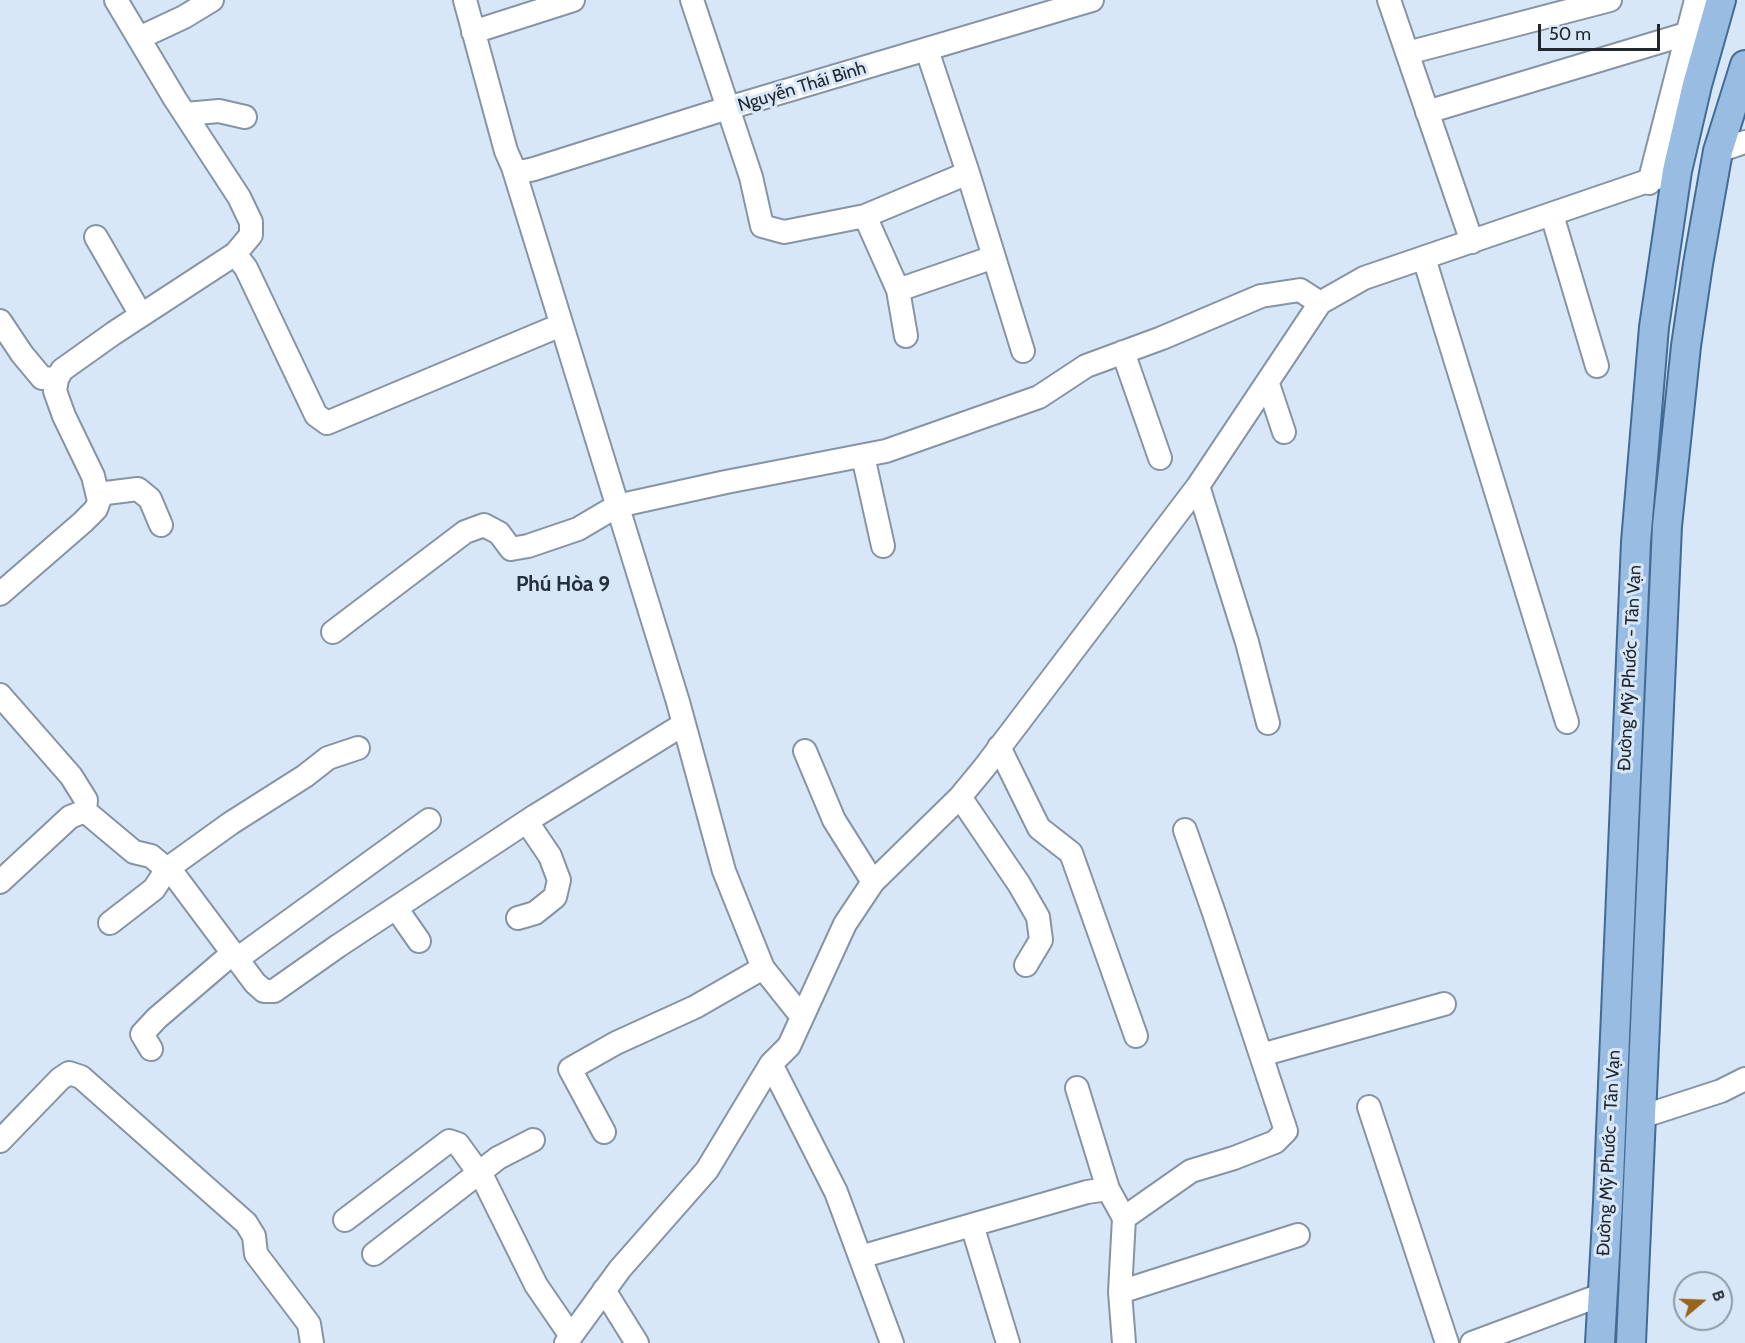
<!DOCTYPE html>
<html>
<head>
<meta charset="utf-8">
<style>
	body { margin:0 }
	#map { position:relative; width:1745px; height:1343px; overflow:hidden; background:#d8e7f8; font-family:Cabin,sans-serif }
	canvas { display:block }
	.north { position:absolute; left:1673px; top:1271px; width:60px; height:60px; box-sizing:border-box; background:#d8e7f8; border:2px solid #8f9aa7; border-radius:50%; rotate:71deg; font-size:16px; font-weight:700; line-height:24px; text-align:center; color:#21272d }
	.north::after { content:''; display:block; margin:auto; width:21px; height:27px; background:#98651a; clip-path:polygon(50% 0,100% 100%,50% 72%,0 100%) }
	.scale { position:absolute; left:1538px; top:24px; width:122px; height:27px; box-sizing:border-box; border:3px solid #21272d; border-top:0; padding-left:8px; font-size:18px; line-height:21px; white-space:nowrap; color:#21272d; -webkit-text-stroke:4px #d8e7f8; paint-order:stroke }
</style>
</head>
<body>
<div id="map">
<canvas width="1745" height="1343"></canvas>
<div class="north">B</div>
<div class="scale">50 m</div>
</div>
<script>
const g = document.querySelector('canvas').getContext('2d');
g.lineJoin = 'round';
const shape = rows => new Path2D(rows.map(r => 'M' + r).join(''));
function trace(path, color, width, dash) { g.strokeStyle = color; g.lineWidth = width; g.lineCap = dash ? 'butt' : 'round'; g.setLineDash(dash || []); g.stroke(path); }
function drawText(font, color, halo, rows, align = 'center') {
  g.font = font + ' Cabin,sans-serif'; g.lineWidth = 6; g.setLineDash([]); g.textBaseline = 'middle'; g.strokeStyle = halo; g.fillStyle = color; for (const [text, x, y, turn = 0] of rows) {
    g.save(); g.translate(x, y); g.rotate((+turn || 0) * Math.PI / 180); g.textAlign = isNaN(turn) ? turn : align; if (halo) g.strokeText(text, 0, 0); g.fillText(text, 0, 0); g.restore();
  }
}
const minor = shape([
	[465,0,506,151,513,167,678,702,724,871,763,968,802,1017],
	[692,0,751,177,762,226,784,232,865,216],
	[1389,0,1472,242],
	[473,32,573,0],
	[139,38,184,17,212,0],
	[927,50,968,173,1023,351],
	[1407,53,1610,0],
	[1427,112,1686,34],
	[185,114,219,111,245,117],
	[1718,151,1745,142],
	[513,167,521,172,534,169,718,111,1092,0],
	[968,173,865,216,898,290,994,257],
	[1649,183,1696,0],
	[1552,215,1597,366],
	[96,237,141,315],
	[235,254,246,268,316,415,327,423,561,325],
	[1424,258,1567,722],
	[898,290,906,336],
	[0,321,22,354,42,378,57,379],
	[1123,352,1160,458],
	[1268,384,1284,432],
	[863,456,883,546],
	[1198,486,1247,642,1268,723],
	[98,494,138,489,150,499,161,525],
	[0,594,83,522,96,509,99,501,93,476,64,416,55,391,57,379,62,370,114,333,235,254,251,235,251,222,239,197,175,99,116,0],
	[333,632,465,532,484,525,499,533,511,549,528,546,578,529,617,506,726,482,886,451,1039,397,1086,366,1162,338,1261,296,1300,290,1320,303],
	[0,695,71,776,86,800,85,811],
	[999,747,1039,828,1071,853,1136,1036],
	[805,751,834,820,873,882],
	[960,797,1019,884,1038,917,1041,940,1026,965],
	[85,811,134,852,151,856,175,876,255,983,264,991,274,991,338,946,535,816,684,724],
	[0,882,70,817,85,811],
	[396,908,419,941],
	[518,918,535,913,555,897,559,880,550,856,527,822],
	[110,923,154,889,167,869,231,823,305,776,328,758,358,748],
	[237,959,429,820],
	[151,1049,142,1034,157,1018,233,953],
	[1261,1055,1444,1004],
	[771,1064,836,1192,892,1343],
	[1077,1088,1108,1189,1124,1218,1120,1292,1124,1343],
	[1369,1107,1447,1343],
	[1641,1117,1721,1091,1745,1079],
	[604,1132,570,1069,616,1043,695,1007,763,968],
	[0,1141,60,1079,69,1073,81,1077,246,1223,254,1236,256,1254,309,1324,312,1343],
	[1124,1218,1191,1171,1234,1158,1275,1142,1286,1131,1214,913,1185,830],
	[345,1220,449,1141,458,1144,484,1180,536,1285,571,1336],
	[972,1225,1008,1343],
	[374,1254,498,1158,533,1140],
	[860,1257,1087,1192,1108,1189],
	[604,1290,637,1343],
	[1120,1292,1298,1235],
	[566,1343,620,1269,707,1170,771,1064,789,1046,845,924,873,882,960,797,984,768,1198,486,1320,303,1364,278,1677,171],
	[1472,1343,1601,1295]
]);
const major = shape([
	[1600,1343,1608,1202,1636,542,1654,327,1677,171,1697,85,1721,0],
	[1631,1343,1667,526,1686,346,1698,264,1718,151,1745,65]
]);
trace(minor, '#8694a4', 26);
trace(major, '#426b96', 32);
trace(minor, '#fff', 22);
trace(major, '#98bce2', 28);
drawText('18px', '#21272d', '#d8e7f8', [
	["Nguyễn Thái Bình",802,87,-17],
	["Đường Mỹ Phước - Tân Vạn",1630,668,-87],
	["Đường Mỹ Phước - Tân Vạn",1609,1153,-87]
]);
drawText('bold 21px', '#25303d', '#d8e7f8', [
	["Phú Hòa 9",563,585]
]);
</script>
</body>
</html>
